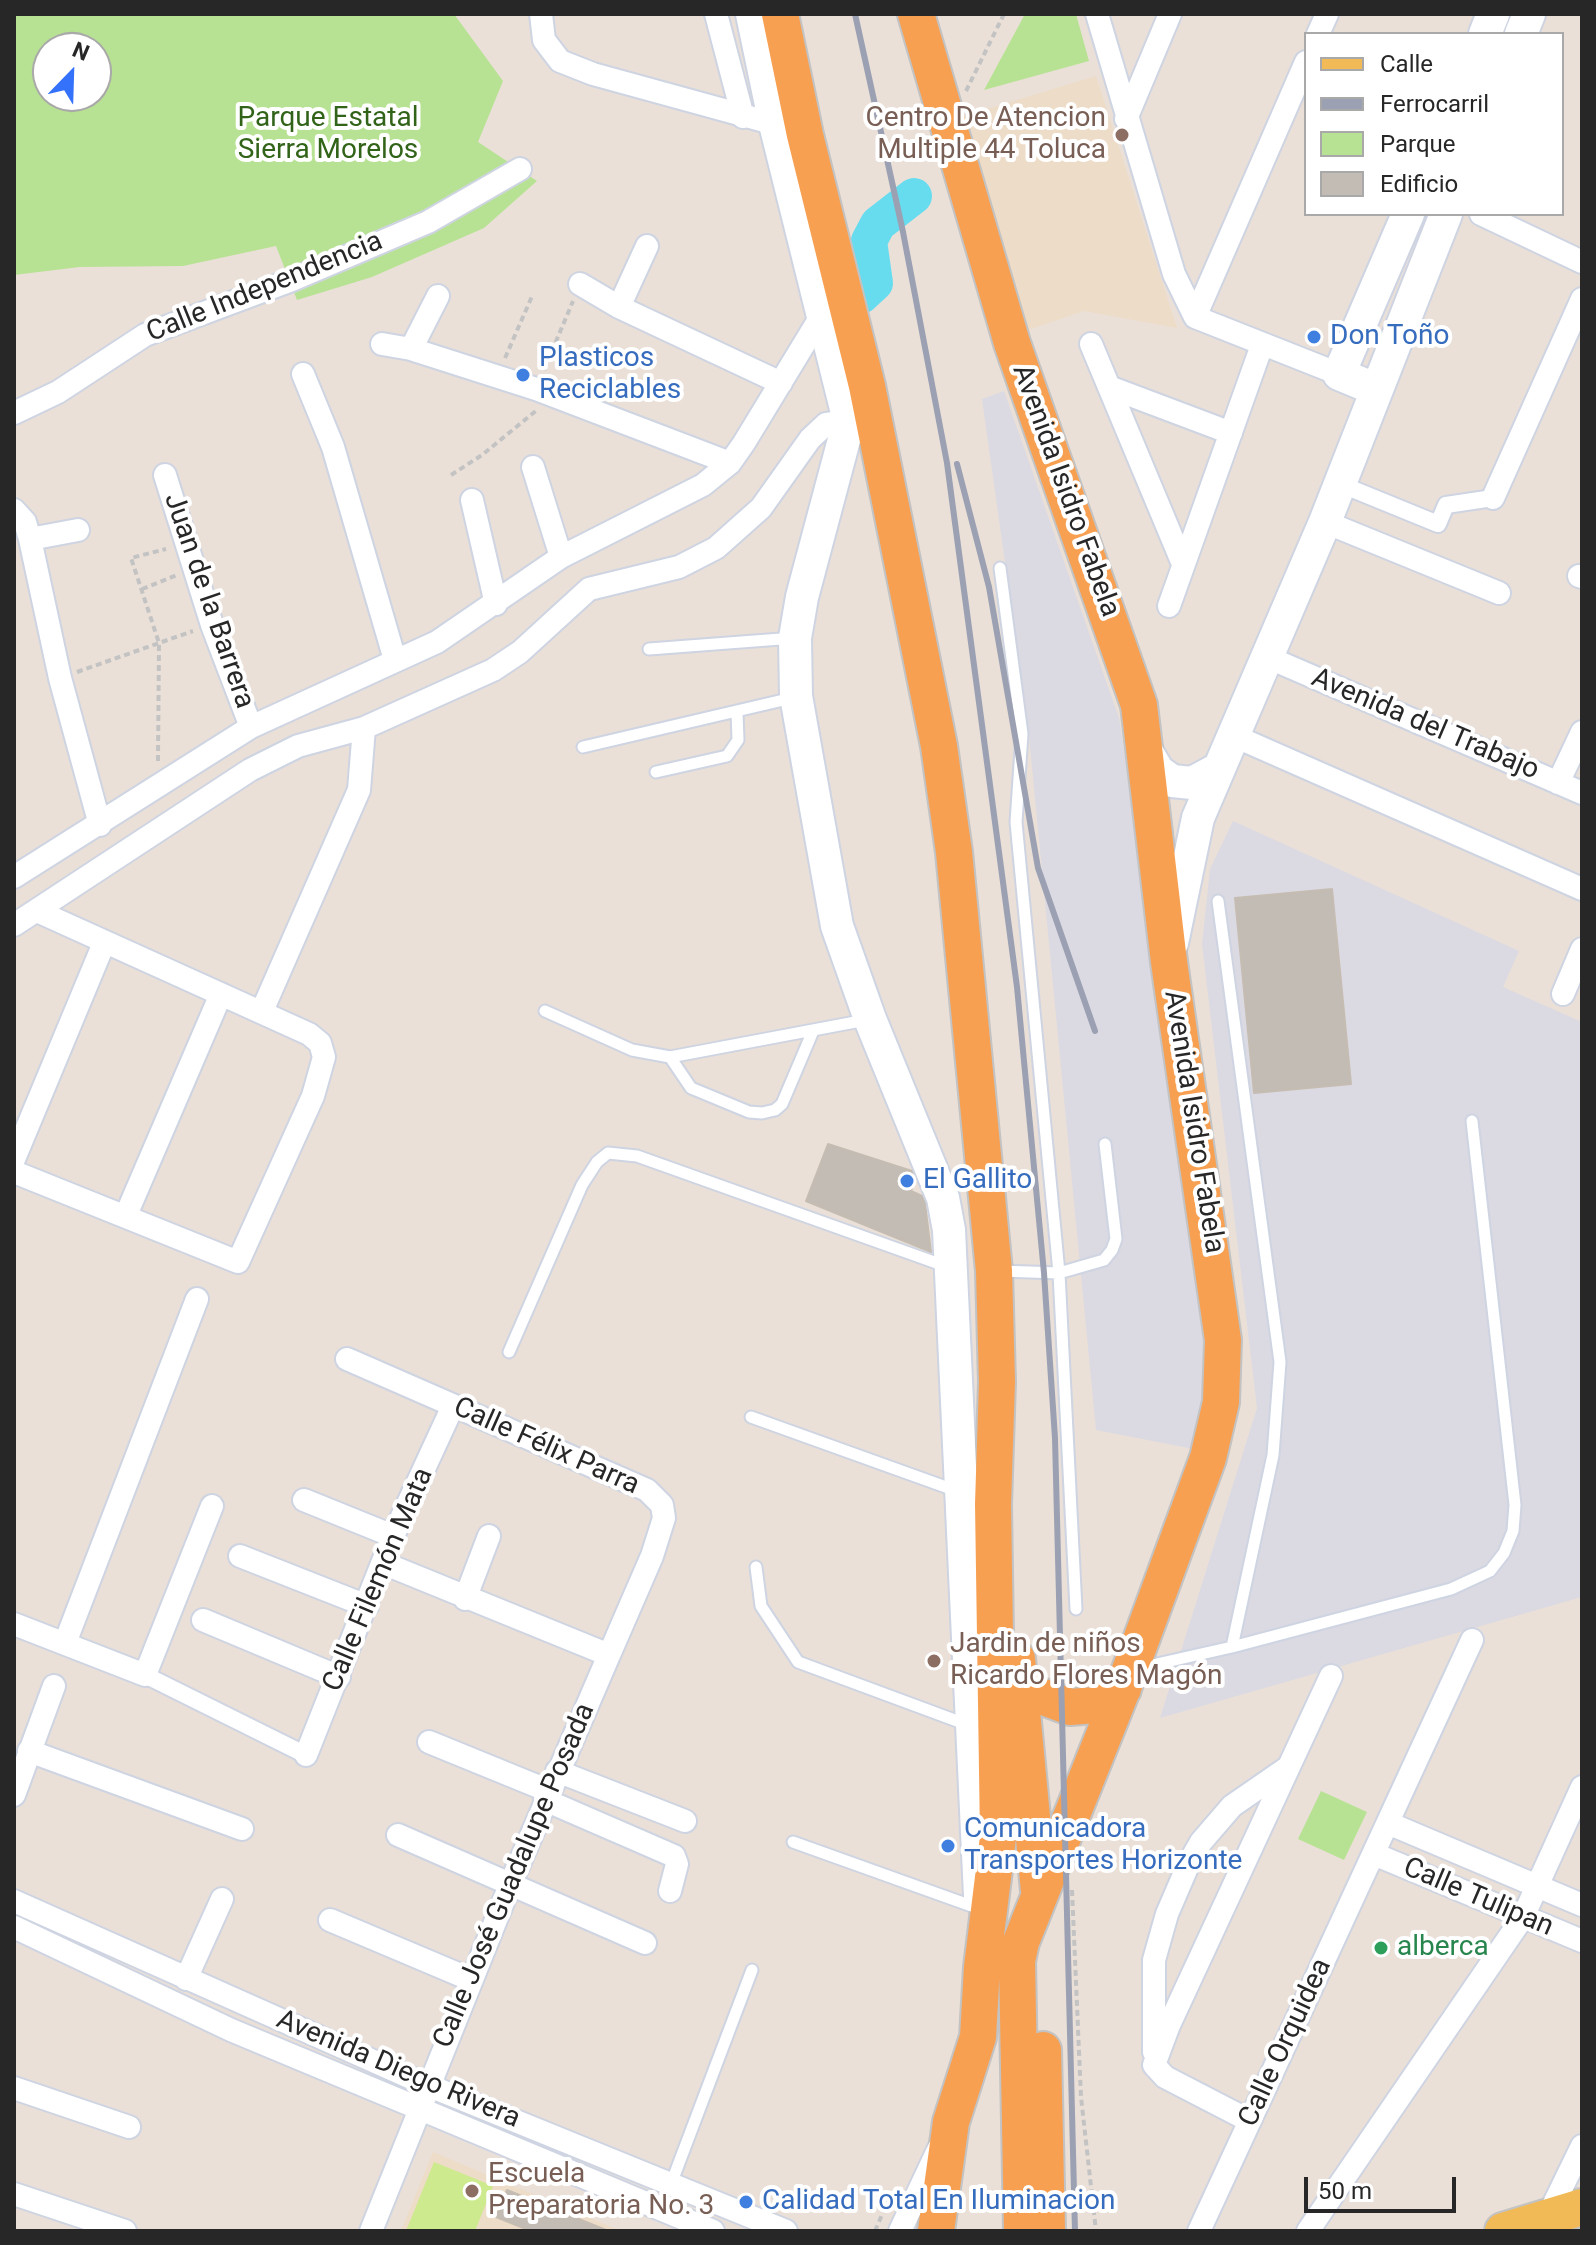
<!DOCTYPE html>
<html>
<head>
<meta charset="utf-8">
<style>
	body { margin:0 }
	#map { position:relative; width:1596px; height:2245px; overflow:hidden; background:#eae0d8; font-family:Roboto,sans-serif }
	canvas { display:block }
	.frame { position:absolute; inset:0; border:16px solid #272727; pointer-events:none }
	.legend { position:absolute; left:1304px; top:32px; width:260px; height:184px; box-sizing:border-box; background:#fff; border:2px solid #a9a9a9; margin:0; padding:10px 14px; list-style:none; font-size:24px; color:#272727 }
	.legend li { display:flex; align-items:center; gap:16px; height:40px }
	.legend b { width:40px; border:2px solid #a9a9a9 }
	.north { position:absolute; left:32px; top:32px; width:80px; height:80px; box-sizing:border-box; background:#fff; border:2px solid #a9a9a9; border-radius:50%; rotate:23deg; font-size:22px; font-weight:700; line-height:32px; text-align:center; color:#272727 }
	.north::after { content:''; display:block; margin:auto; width:28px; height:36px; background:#3472fb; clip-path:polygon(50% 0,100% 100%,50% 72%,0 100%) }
	.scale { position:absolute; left:1304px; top:2177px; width:152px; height:36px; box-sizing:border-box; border:4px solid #272727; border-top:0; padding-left:10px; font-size:24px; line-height:28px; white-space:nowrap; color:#272727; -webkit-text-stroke:6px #fff; paint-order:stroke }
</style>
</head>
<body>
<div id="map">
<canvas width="1596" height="2245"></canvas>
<div class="frame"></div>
<ul class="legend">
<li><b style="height:10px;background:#f1ba56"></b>Calle</li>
<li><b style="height:10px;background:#9ba1b2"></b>Ferrocarril</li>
<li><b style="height:22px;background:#b8e293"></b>Parque</li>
<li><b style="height:22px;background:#c2bcb4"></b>Edificio</li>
</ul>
<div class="north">N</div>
<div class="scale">50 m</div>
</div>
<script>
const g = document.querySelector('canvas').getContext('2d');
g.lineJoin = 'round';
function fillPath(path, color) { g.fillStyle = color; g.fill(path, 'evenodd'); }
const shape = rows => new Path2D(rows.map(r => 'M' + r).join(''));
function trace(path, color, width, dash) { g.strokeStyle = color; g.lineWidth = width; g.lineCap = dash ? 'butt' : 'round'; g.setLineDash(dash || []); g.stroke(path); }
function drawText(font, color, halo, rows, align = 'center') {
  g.font = font + ' Roboto,sans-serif'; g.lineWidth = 8; g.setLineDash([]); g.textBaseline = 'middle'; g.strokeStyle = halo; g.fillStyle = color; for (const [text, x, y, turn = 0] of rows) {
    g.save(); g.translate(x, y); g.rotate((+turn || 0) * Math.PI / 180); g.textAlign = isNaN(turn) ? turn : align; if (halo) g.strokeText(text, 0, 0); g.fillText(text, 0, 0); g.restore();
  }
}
fillPath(shape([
	[1004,391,1119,718,1219,1353,1199,1450,1096,1430,1028,726,982,399],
	[1233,821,1519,951,1503,987,1582,1022,1582,1597,1160,1718,1257,1408,1202,944,1210,869]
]), '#dbd9e2');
fillPath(shape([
	[1096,76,1177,328,1084,311,1025,331,967,115],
	[433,2152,621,2231,401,2231]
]), '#eddcc7');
fillPath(shape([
	[14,14,454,14,503,81,478,142,537,181,484,228,372,277,297,300,276,246,183,266,80,267,14,275],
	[48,48,96,48,96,96,48,96],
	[1025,14,1076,14,1089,61,984,90],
	[1321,1791,1367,1812,1344,1860,1298,1839]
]), '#b8e293');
fillPath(shape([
	[434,2162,493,2186,475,2231,406,2231]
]), '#ceea8e');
trace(shape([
	[861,296,875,283,869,241,878,224,914,196]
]), '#68dcef', 36);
const building = shape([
	[1332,889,1351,1084,1254,1093,1235,898,1332,889],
	[828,1144,912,1171,915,1180,911,1191,922,1196,925,1203,931,1252,806,1201,828,1144],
	[507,2190,606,2230,605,2231,531,2231,496,2217,507,2190]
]);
fillPath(building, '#c2bcb4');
trace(building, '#c5bcb2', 2);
const service = shape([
	[1000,568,1022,734,1016,822,1059,1273,1104,1260,1112,1250,1116,1239,1105,1144],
	[649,649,794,638],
	[583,747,792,698],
	[656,772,727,756,738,740,737,713],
	[1218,901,1280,1362,1273,1455,1232,1647],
	[545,1011,632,1050,670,1057,866,1020],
	[670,1057,691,1088,749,1112,762,1113,775,1110,782,1104,813,1031],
	[1000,1271,1059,1273,1076,1609],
	[509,1352,582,1185,597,1162,608,1153,637,1156,948,1267],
	[751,1417,957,1491],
	[756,1567,761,1606,798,1662,968,1725],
	[1139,1668,1232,1647,1451,1589,1490,1571,1504,1553,1513,1531,1515,1505,1472,1121],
	[793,1842,980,1909],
	[671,2184,752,1970]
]);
const pedestrian = shape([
	[1340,484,1438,524,1446,505,1493,498],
	[145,1675,306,1755]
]);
const minor = shape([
	[541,14,544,40,560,61,593,74,775,124],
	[716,14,743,117],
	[1097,14,1174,274,1195,317,1339,374],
	[1318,34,1327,14],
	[1126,119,1170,14],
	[1481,214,1582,262],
	[580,284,619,307,781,383],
	[619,307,647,246],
	[1195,317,1306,62],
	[382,344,411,349,536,389,730,463],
	[1091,344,1183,564],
	[411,349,438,296],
	[303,374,333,447,395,660],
	[1109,387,1231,433],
	[14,413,58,392,145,335,292,280,428,222,520,169],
	[533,467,561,557],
	[165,475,212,625,251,727],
	[1493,498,1582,299],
	[472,500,496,604],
	[14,510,25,522,30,539,60,678,100,825],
	[1325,522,1499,593],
	[30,539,78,530],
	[1579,576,1582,577],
	[1169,606,1262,345],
	[1267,657,1582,793],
	[1232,735,1582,889],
	[1558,783,1582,732],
	[14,877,251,727,437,642,561,557,703,485,730,463,744,443,823,313],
	[14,925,250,770,298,746,364,728,493,670,520,652,589,589,679,567,716,548,761,508,810,439,826,424,849,421],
	[1563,994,1582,949],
	[262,1011,359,790,364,728],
	[14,1159,104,943],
	[14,1172,238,1262,313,1096,324,1057,320,1043,309,1034,37,911],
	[126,1215,221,994],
	[347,1359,647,1490,662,1505,664,1518,652,1556,609,1655,383,1563],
	[304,1500,393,1536],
	[240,1556,367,1606],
	[465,1599,489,1536],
	[203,1620,339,1677],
	[14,1624,145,1675,212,1506],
	[65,1643,197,1299],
	[429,1742,549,1791],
	[29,1751,242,1829],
	[306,1755,393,1536,453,1406],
	[557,1771,685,1821],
	[14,1795,54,1686],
	[545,1800,674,1856,677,1864,670,1891],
	[1388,1823,1582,1905],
	[398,1835,645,1943],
	[1374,1854,1582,1941],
	[14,1901,427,2085,786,2231],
	[330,1920,472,1980],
	[14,1927,231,2030,713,2231],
	[186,1979,222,1899],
	[1154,2052,1154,1960,1167,1914,1189,1863,1201,1842,1232,1806,1287,1768],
	[1154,2065,1169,2025,1331,1676],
	[1154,2065,1165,2077,1250,2121],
	[14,2088,129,2127],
	[14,2194,125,2231],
	[1547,2218,1582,2146],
	[371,2231,510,1885,609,1655],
	[900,2231,939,2148],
	[1199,2231,1472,1640],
	[1308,2231,1523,1917,1582,1787]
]);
const secondary = shape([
	[752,14,775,124,849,421,802,597,795,638,796,696,837,926,870,1019,943,1198,949,1230,980,1896],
	[1485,34,1493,14],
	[1521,34,1529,14],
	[1375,389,1339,374,1408,214],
	[1147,752,1158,771,1172,781,1192,783,1218,769],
	[1172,943,1198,818,1325,522,1446,214]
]);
const primary = shape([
	[1503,2231,1582,2207]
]);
const trunk = shape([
	[780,14,805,135,867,386,939,746,954,852,994,1271,997,1382,993,1504,998,1837,982,1967,978,2037,951,2122,936,2231],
	[916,14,1012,343,1139,705,1169,962,1223,1340,1221,1402,1208,1458,1130,1670,1021,1942,1017,1961,1022,2231],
	[1017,1659,1039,1891],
	[1017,1670,1033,1693,1070,1707,1096,1705,1123,1689],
	[1043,2050,1047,2231]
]);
trace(service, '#ced4e1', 15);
trace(pedestrian, '#ced4e1', 20);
trace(minor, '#ced4e1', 26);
trace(secondary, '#ced4e1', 36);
trace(primary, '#c3c3c3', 40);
trace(trunk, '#c3c3c3', 40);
trace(shape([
	[966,91,1004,14],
	[505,358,533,294],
	[544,370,573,301],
	[451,475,482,455,537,410],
	[142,589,177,575],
	[77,672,193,631],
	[158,761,159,643,131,558,166,549],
	[1072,1890,1081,2097,1096,2231],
	[875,2231,891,2194,895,2196]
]), '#c3c3c3', 4, [6, 4]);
trace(service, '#fff', 11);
trace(pedestrian, '#fff', 16);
trace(minor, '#fff', 22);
trace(secondary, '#fff', 32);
trace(primary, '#f1ba56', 36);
trace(trunk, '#f8a052', 36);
trace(shape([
	[855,14,903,232,947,463,1017,987,1044,1273,1055,1438,1075,2231],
	[957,464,989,587,1038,868,1095,1031]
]), '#9ba1b2', 6);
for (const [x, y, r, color] of [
	[1122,135,8,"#8d6e63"],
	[1314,337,8,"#3f7fe0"],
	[523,375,8,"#3f7fe0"],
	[907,1181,8,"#3f7fe0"],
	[934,1661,8,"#8d6e63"],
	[948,1846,8,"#3f7fe0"],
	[1381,1948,8,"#2e9e5b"],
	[472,2191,8,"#8d6e63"],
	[746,2202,8,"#3f7fe0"]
]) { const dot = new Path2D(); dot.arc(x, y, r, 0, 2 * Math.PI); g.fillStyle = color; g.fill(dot); trace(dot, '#fff', 3); }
drawText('28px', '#316318', '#fff', [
	["Parque Estatal",328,119],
	["Sierra Morelos",328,151]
]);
drawText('28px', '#785e54', '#fff', [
	["Centro De Atencion",1106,119,"right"],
	["Multiple 44 Toluca",1106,151,"right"],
	["Jardin de niños",950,1645],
	["Ricardo Flores Magón",950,1677],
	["Escuela",488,2175],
	["Preparatoria No. 3",488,2207]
], 'left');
drawText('28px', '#272727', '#fff', [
	["Calle Independencia",265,288,-22],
	["Avenida Isidro Fabela",1065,491,70],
	["Juan de la Barrera",208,601,71],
	["Avenida del Trabajo",1425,725,23],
	["Avenida Isidro Fabela",1193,1122,81],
	["Calle Félix Parra",546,1447,24],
	["Calle Filemón Mata",379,1580,-67],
	["Calle José Guadalupe Posada",515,1876,-67],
	["Calle Tulipan",1478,1898,23],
	["Calle Orquidea",1286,2043,-65],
	["Avenida Diego Rivera",398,2070,23]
]);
drawText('28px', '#366cbe', '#fff', [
	["Don Toño",1330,337],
	["Plasticos",539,359],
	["Reciclables",539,391],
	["El Gallito",923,1181],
	["Comunicadora",964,1830],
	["Transportes Horizonte",964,1862],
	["Calidad Total En Iluminacion",762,2202]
], 'left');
drawText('28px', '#27864d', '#fff', [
	["alberca",1397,1948]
], 'left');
</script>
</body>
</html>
